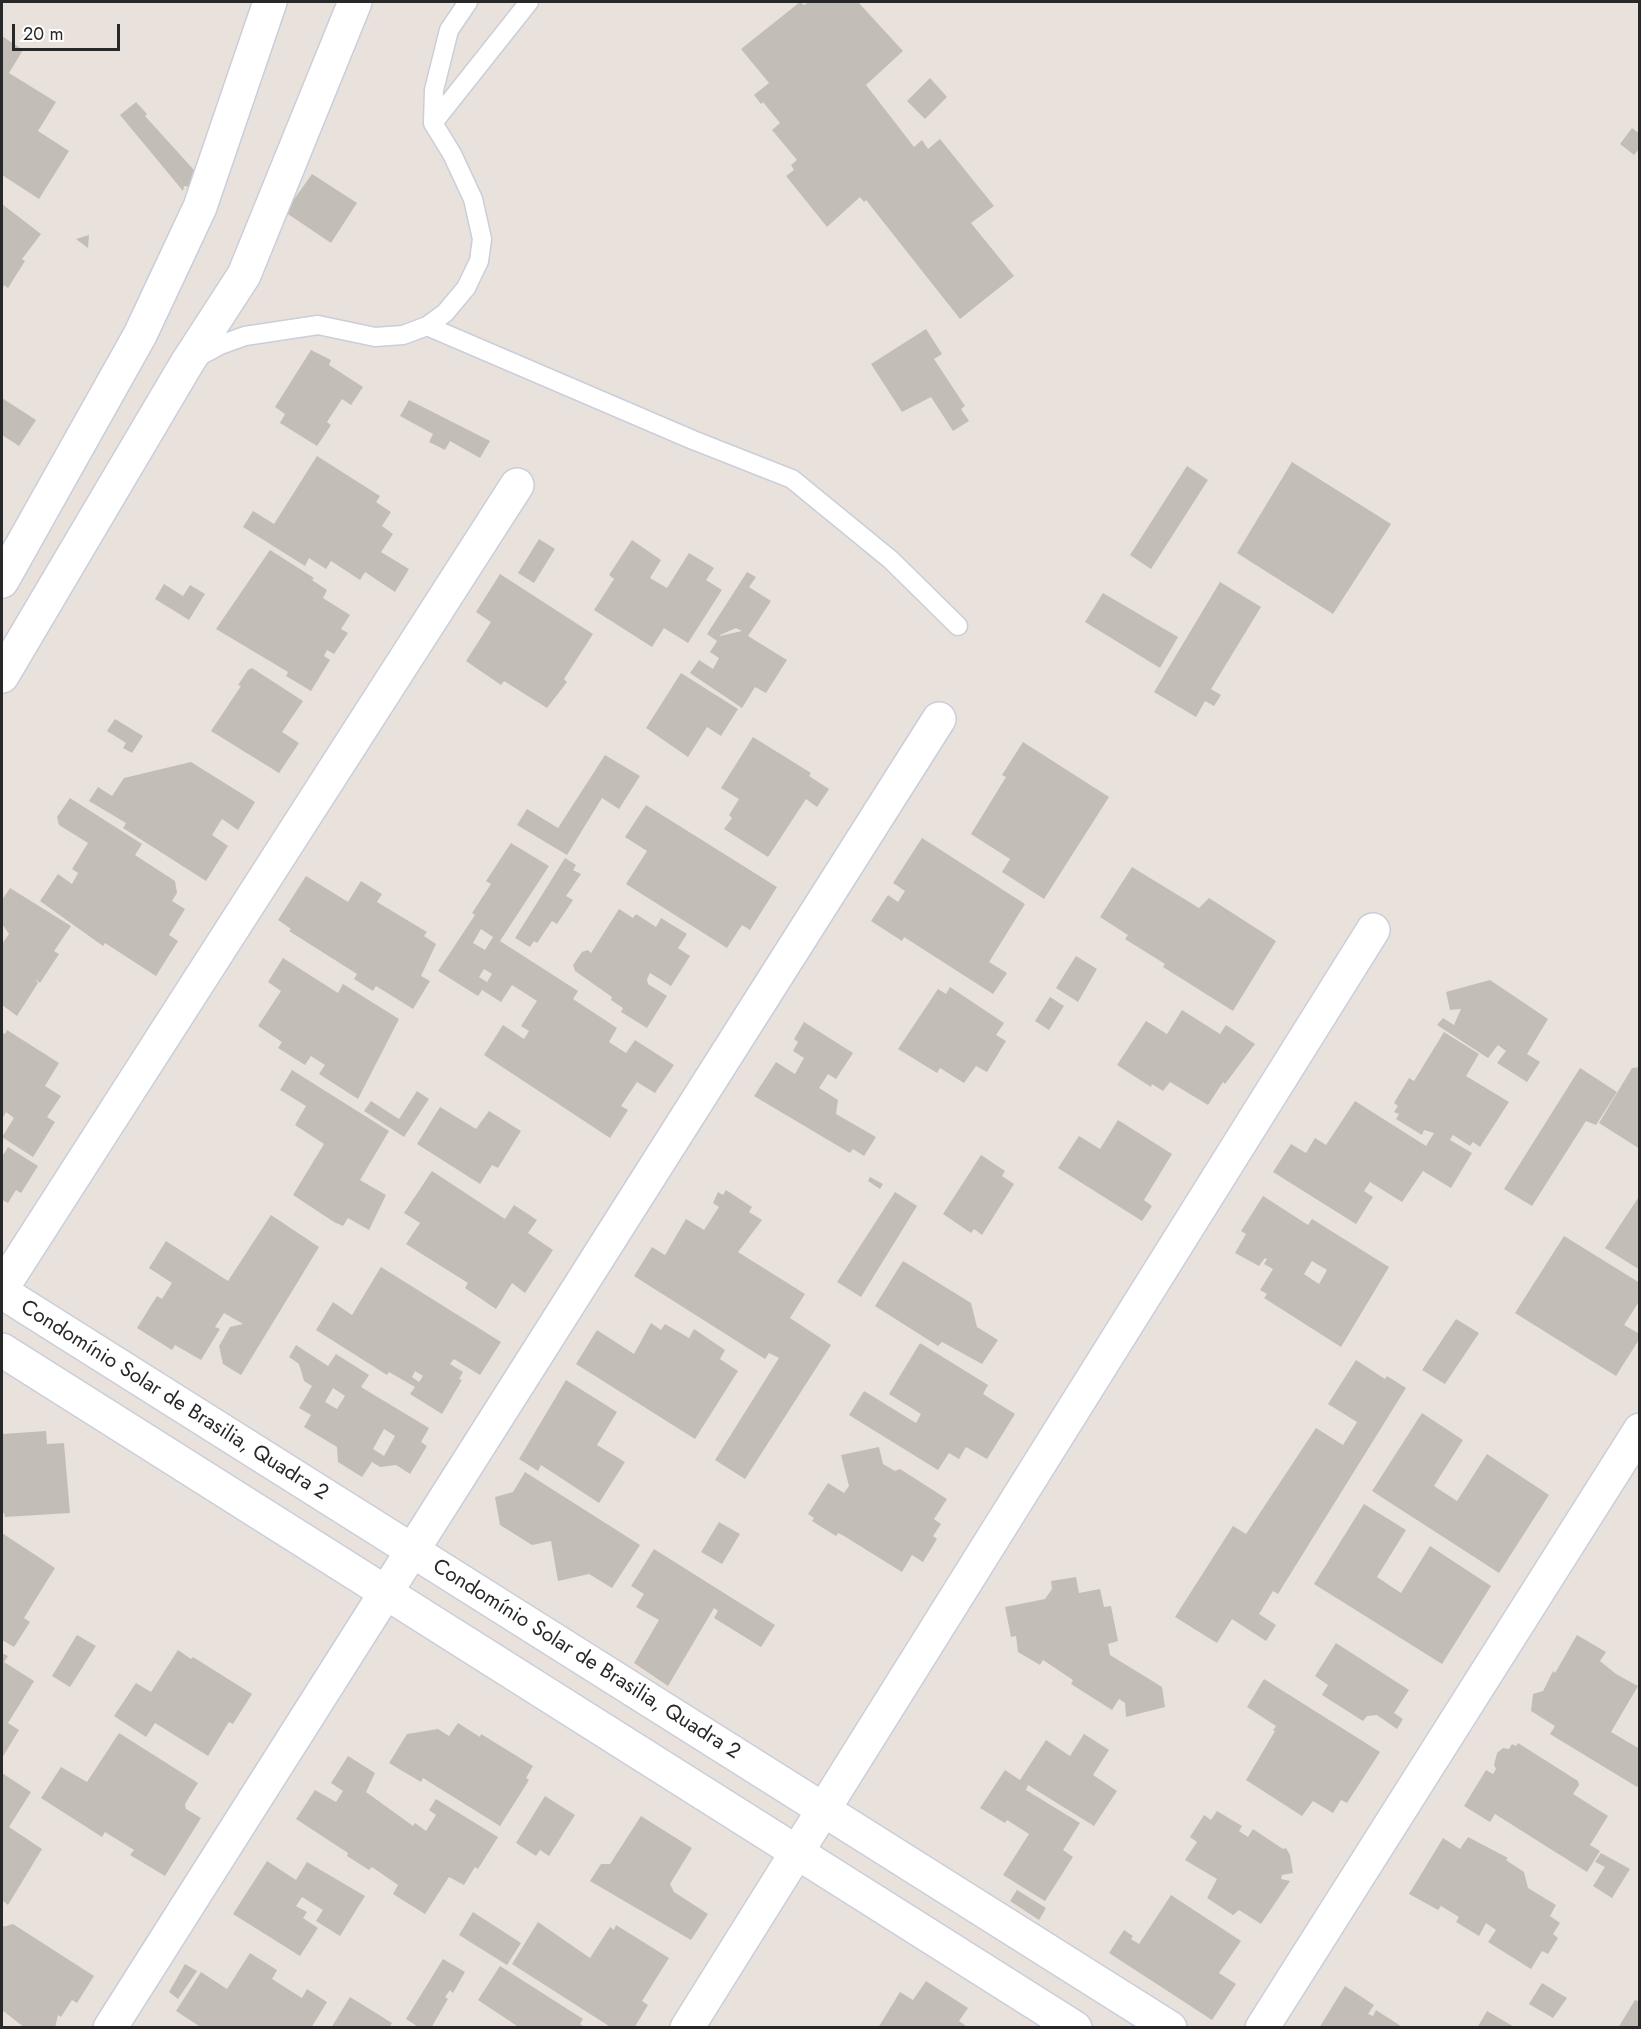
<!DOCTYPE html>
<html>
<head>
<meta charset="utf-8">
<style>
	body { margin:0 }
	#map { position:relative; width:1641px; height:2029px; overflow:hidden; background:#e9e2dc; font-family:Jost,sans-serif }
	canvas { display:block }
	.frame { position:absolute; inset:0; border:3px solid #282828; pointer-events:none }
	.scale { position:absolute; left:12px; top:24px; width:108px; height:27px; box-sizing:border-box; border:3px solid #282828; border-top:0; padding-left:8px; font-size:18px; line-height:21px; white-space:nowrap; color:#282828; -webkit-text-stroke:4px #fff; paint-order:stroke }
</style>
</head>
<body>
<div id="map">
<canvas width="1641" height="2029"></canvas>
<div class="frame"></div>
<div class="scale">20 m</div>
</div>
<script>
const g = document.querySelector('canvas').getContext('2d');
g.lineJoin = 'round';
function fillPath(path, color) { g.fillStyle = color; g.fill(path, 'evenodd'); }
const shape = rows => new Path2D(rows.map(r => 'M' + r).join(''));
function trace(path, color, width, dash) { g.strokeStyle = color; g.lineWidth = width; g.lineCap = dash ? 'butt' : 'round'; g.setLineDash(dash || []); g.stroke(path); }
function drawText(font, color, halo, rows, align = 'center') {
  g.font = font + ' Jost,sans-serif'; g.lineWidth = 4.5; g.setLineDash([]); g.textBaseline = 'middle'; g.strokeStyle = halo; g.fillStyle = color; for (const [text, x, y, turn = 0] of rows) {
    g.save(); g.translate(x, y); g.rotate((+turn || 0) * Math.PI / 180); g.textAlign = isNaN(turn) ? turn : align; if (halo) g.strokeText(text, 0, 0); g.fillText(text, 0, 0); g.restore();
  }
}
fillPath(shape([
	[800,2,804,5,809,2,858,2,903,51,866,85,914,147,922,140,928,149,940,139,994,206,971,223,1014,276,960,319,866,200,864,202,860,197,827,227,786,176,794,170,791,165,797,160,772,130,780,123,763,102,761,104,754,95,769,83,741,49],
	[2,36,23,50,9,73,56,102,38,131,69,151,39,199,2,175],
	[930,78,947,97,925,119,907,101],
	[136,102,147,114,145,116,203,180,195,188,184,186,183,191,120,115],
	[1632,128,1640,134,1640,148,1634,155,1620,144],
	[312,174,357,203,331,243,285,212],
	[2,204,41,234,22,259,25,261,8,288,4,285,2,290],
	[89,235,88,248,76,239],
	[926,329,942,354,934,359,965,406,961,409,969,421,953,431,931,397,902,412,871,364],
	[311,350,331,360,329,365,363,387,351,405,342,399,327,422,331,425,317,446,280,423,285,414,275,407],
	[2,398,36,420,19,446,2,435],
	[409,400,490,441,480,458,450,441,445,450,429,442,433,434,400,416],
	[317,456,380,496,376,502,391,512,382,526,393,534,381,552,409,569,395,592,365,572,360,580,331,561,326,569,309,558,305,566,243,527,253,511,274,524],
	[1292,462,1391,524,1333,614,1237,553],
	[1187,466,1208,480,1151,569,1130,555],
	[539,539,555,549,534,583,518,573],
	[632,540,661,560,650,578,667,588,689,553,714,568,706,580,722,590,688,643,664,628,652,647,594,610,614,579,609,575],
	[270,550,314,578,312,580,327,590,323,598,350,615,341,629,348,633,334,654,327,650,324,656,330,660,311,691,286,676,288,672,216,629],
	[747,572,756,577,749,587,771,601,748,636,787,660,766,693,755,687,742,708,690,673,699,660,713,669,719,658,710,652,717,641,707,634],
	[736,628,742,631,720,636,720,635],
	[500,574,593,634,564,679,567,682,547,708,504,681,501,685,466,661,491,622,476,612],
	[1220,582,1261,607,1211,689,1221,695,1214,706,1205,701,1196,717,1154,692],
	[164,584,183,596,190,585,205,594,189,620,155,599],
	[1103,593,1178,637,1160,668,1085,622],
	[252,668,303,701,282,732,299,743,279,773,211,731,241,686,238,685,248,670],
	[681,673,738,709,721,736,707,727,688,757,646,728],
	[115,719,143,736,132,753,123,748,126,743,107,731],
	[753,737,811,773,809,776,829,789,817,807,806,799,768,857,724,829,732,818,729,815,739,799,721,788],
	[1023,742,1109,797,1044,899,1002,872,1010,859,971,834,1006,777,1002,775],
	[605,755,640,776,619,809,602,798,567,855,517,825,527,809,558,828],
	[191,762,255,802,238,830,222,819,212,835,228,846,206,881,123,828,126,823,89,801,98,787,112,796,124,778],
	[70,798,142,844,135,855,175,881,177,893,172,901,185,909,169,935,178,941,156,976,105,943,103,946,40,901,58,874,72,884,78,873,72,869,88,843,59,825,57,817],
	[646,805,777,887,750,930,742,925,727,948,626,884,647,851,625,837],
	[922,838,1025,904,989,962,1007,973,993,994,904,937,902,941,871,921,888,895,898,902,905,891,893,883],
	[511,843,549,866,500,941,578,991,573,999,617,1028,609,1042,626,1053,635,1040,674,1065,655,1093,637,1082,621,1106,628,1110,610,1138,484,1055,503,1025,524,1039,529,1031,521,1026,537,1001,512,985,501,1002,482,990,478,996,438,971,475,915,472,913,491,884,486,881],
	[481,929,493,937,485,950,473,943],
	[484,969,492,974,487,982,479,977],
	[565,858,576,865,573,870,581,874,566,896,573,900,557,924,552,921,537,943,534,941,530,947,515,938],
	[1132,867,1199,908,1209,898,1276,941,1233,1011,1163,967,1165,964,1125,939,1128,935,1100,917],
	[306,876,348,902,361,881,382,894,377,902,427,932,424,936,436,944,421,976,430,981,413,1009,376,986,373,991,354,979,357,974,289,931,291,929,278,920],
	[10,888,71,926,54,951,59,954,40,983,35,979,38,983,17,1016,2,1005,2,944,9,934,2,924,2,900],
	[619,909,633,918,636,914,656,927,661,918,687,934,678,948,690,956,671,986,650,973,647,979,648,984,667,996,647,1028,621,1012,623,1008,611,1000,612,997,575,971,573,965,582,952,588,950,591,953],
	[1076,956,1097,969,1078,1002,1056,988],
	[283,958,338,993,343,984,399,1019,358,1099,319,1074,325,1065,311,1056,305,1065,278,1048,282,1042,258,1026,281,991,268,982],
	[1490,980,1548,1019,1527,1054,1540,1062,1527,1082,1497,1063,1506,1051,1498,1045,1488,1058,1437,1025,1443,1018,1454,1025,1461,1009,1450,1010,1446,992],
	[950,987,1004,1023,996,1035,1006,1041,987,1072,976,1066,964,1083,940,1068,937,1073,898,1049,938,989,946,994],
	[1050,997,1064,1006,1049,1030,1035,1021],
	[1182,1010,1220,1034,1226,1025,1255,1044,1225,1084,1223,1082,1208,1105,1170,1082,1163,1091,1152,1084,1151,1087,1117,1065,1146,1021,1167,1034],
	[804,1022,853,1053,836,1079,828,1074,819,1088,838,1100,836,1114,876,1137,864,1156,853,1149,850,1153,754,1096,776,1062,795,1074,804,1058,793,1051,798,1042,794,1039],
	[7,1030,59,1063,45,1086,61,1096,47,1117,55,1122,33,1157,2,1137,14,1118,6,1112,2,1119,2,1032,5,1034],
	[1444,1032,1479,1054,1466,1076,1509,1102,1480,1147,1473,1142,1470,1146,1453,1135,1450,1140,1472,1153,1451,1188,1423,1171,1402,1202,1370,1182,1364,1191,1373,1197,1356,1224,1273,1172,1291,1144,1306,1153,1315,1138,1326,1145,1355,1101,1426,1146,1434,1133,1424,1130,1422,1135,1396,1119,1399,1114,1394,1112,1398,1106,1394,1103,1409,1078,1414,1081],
	[1640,1067,1640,1149,1599,1123,1632,1068],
	[1580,1068,1617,1092,1596,1125,1586,1121,1532,1206,1504,1189],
	[292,1070,389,1131,360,1180,386,1195,369,1230,348,1218,343,1226,334,1222,293,1195,324,1144,295,1125,306,1106,280,1090],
	[417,1091,429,1099,404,1137,364,1111,371,1101,399,1119],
	[440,1107,476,1129,489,1111,521,1131,498,1168,492,1165,480,1184,417,1144],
	[1118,1120,1172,1154,1144,1200,1152,1206,1142,1221,1058,1168,1079,1136,1100,1149],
	[8,1147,38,1166,21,1193,16,1190,8,1203,2,1200,2,1157],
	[981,1155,1005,1171,1002,1176,1014,1184,982,1235,974,1229,971,1233,943,1214],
	[432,1171,505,1219,514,1205,537,1220,528,1233,553,1250,525,1293,512,1283,496,1309,465,1288,468,1283,406,1244,420,1223,404,1213],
	[870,1177,883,1184,880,1189,868,1181],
	[726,1190,752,1207,749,1212,762,1220,738,1252,805,1294,790,1318,831,1345,745,1479,715,1460,779,1358,769,1353,765,1359,634,1276,652,1247,665,1255,686,1219,704,1230,719,1207,713,1203,718,1192,723,1195],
	[895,1192,917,1206,861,1297,837,1282],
	[1640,1195,1640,1270,1605,1248],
	[1263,1196,1308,1225,1312,1219,1389,1267,1341,1347,1264,1298,1267,1294,1260,1290,1273,1269,1264,1264,1267,1259,1265,1258,1259,1266,1235,1253,1246,1234,1241,1231],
	[1312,1261,1327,1270,1319,1284,1304,1274],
	[271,1215,319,1247,241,1375,223,1364,219,1346,230,1327,243,1324,224,1313,215,1327,220,1329,201,1360,175,1345,172,1350,137,1328,157,1296,162,1299,172,1283,149,1268,166,1241,228,1281],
	[1564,1236,1640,1283,1640,1300,1624,1325,1640,1334,1640,1338,1616,1376,1515,1313],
	[903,1261,971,1303,977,1327,998,1340,982,1364,942,1342,938,1346,875,1306],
	[381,1267,501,1342,480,1375,454,1359,450,1364,463,1372,459,1379,462,1380,442,1414,410,1394,415,1387,389,1372,387,1375,316,1330,333,1302,352,1315],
	[415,1371,423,1376,419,1382,412,1377],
	[1456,1319,1479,1333,1445,1384,1422,1370],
	[651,1323,661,1330,665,1324,689,1338,694,1329,725,1350,720,1359,738,1371,695,1439,576,1364,597,1330,634,1354],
	[920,1343,988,1385,983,1394,1015,1414,987,1459,966,1447,959,1459,949,1453,938,1470,849,1415,864,1391,916,1423,921,1414,889,1394],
	[296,1345,328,1366,336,1354,369,1375,361,1387,429,1428,421,1442,427,1446,410,1474,396,1465,380,1467,372,1462,362,1477,338,1462,337,1447,304,1427,311,1415,299,1408,312,1386,304,1381,299,1364,289,1357],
	[333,1388,345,1396,337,1409,325,1402],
	[384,1429,395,1436,384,1456,373,1449],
	[1356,1360,1385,1379,1387,1376,1406,1388,1278,1594,1273,1591,1259,1614,1276,1625,1266,1641,1232,1619,1217,1643,1175,1617,1233,1526,1246,1534,1316,1428,1343,1445,1357,1422,1328,1404],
	[566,1380,617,1412,597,1445,625,1462,599,1503,541,1465,538,1471,519,1459],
	[1422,1413,1463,1440,1434,1486,1457,1501,1487,1454,1549,1495,1499,1573,1372,1491],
	[46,1431,47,1444,64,1443,70,1513,5,1517,4,1513,2,1513,2,1434],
	[879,1447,883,1464,895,1471,900,1469,947,1499,934,1519,941,1524,933,1536,937,1539,923,1562,912,1555,902,1572,844,1536,838,1533,836,1536,812,1521,814,1518,808,1514,828,1483,844,1493,849,1486,841,1455],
	[525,1472,640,1545,612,1588,589,1574,558,1581,551,1541,532,1545,500,1525,495,1497,513,1492],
	[1364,1504,1406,1530,1377,1577,1401,1593,1430,1546,1491,1586,1442,1664,1314,1584],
	[719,1522,740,1534,722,1564,701,1552],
	[2,1533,55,1568,24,1618,30,1622,14,1647,2,1640],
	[654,1549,775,1625,761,1647,714,1618,718,1611,714,1608,668,1686,634,1663,659,1620,636,1607,644,1594,631,1586],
	[1076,1577,1079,1593,1100,1589,1104,1607,1111,1606,1118,1641,1108,1644,1110,1655,1162,1687,1165,1707,1126,1717,1125,1703,1119,1699,1112,1710,1071,1684,1073,1680,1043,1660,1040,1665,1018,1652,1016,1636,1011,1637,1005,1607,1045,1599,1052,1589,1051,1581],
	[77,1635,96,1646,70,1687,52,1676],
	[1577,1635,1606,1652,1600,1661,1616,1674,1638,1686,1611,1732,1640,1749,1640,1783,1637,1787,1550,1734,1555,1726,1531,1711,1533,1694,1543,1691,1553,1671,1555,1673],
	[1336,1643,1409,1690,1394,1713,1403,1719,1397,1729,1377,1715,1367,1716,1363,1721,1322,1695,1328,1685,1315,1676],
	[178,1650,191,1659,193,1657,252,1694,233,1724,229,1722,208,1756,155,1723,146,1737,114,1716,136,1683,151,1692],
	[2,1653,8,1656,4,1662,34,1681,8,1723,19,1730,2,1758],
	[1264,1679,1380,1752,1347,1803,1341,1800,1333,1813,1313,1801,1302,1816,1246,1780,1275,1731,1273,1730,1276,1726,1247,1707],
	[458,1723,480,1737,481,1734,533,1766,526,1778,529,1780,500,1826,423,1778,421,1782,389,1763,407,1734,438,1729,449,1736],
	[119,1733,198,1783,185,1804,186,1809,201,1818,165,1876,130,1855,134,1850,105,1832,102,1837,41,1798,61,1767,87,1782],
	[1084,1734,1109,1750,1093,1775,1117,1791,1094,1826,1028,1785,1026,1790,1080,1823,1063,1850,1073,1857,1045,1901,1003,1875,1029,1834,1007,1820,1005,1823,980,1808,1005,1770,1020,1780,1046,1740,1070,1756],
	[1518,1743,1578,1781,1579,1785,1573,1794,1608,1816,1590,1845,1600,1851,1587,1872,1495,1814,1490,1822,1464,1806,1486,1770,1493,1774,1496,1769,1494,1765,1497,1753,1503,1748,1509,1749,1512,1744,1516,1746],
	[348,1756,375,1773,366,1792,413,1826,415,1823,426,1831,436,1815,429,1810,436,1799,498,1837,478,1869,475,1867,464,1885,449,1877,425,1914,393,1894,398,1885,372,1867,369,1870,347,1856,348,1853,296,1819,315,1790,336,1802,343,1791,331,1783],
	[2,1773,31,1792,9,1827,42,1849,8,1905,2,1900],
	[545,1796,575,1815,549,1856,540,1850,536,1856,516,1843],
	[1217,1811,1242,1826,1239,1831,1248,1837,1253,1829,1283,1849,1286,1848,1290,1855,1293,1873,1282,1875,1281,1879,1290,1881,1261,1924,1239,1910,1233,1915,1207,1898,1217,1879,1185,1860,1197,1842,1190,1837,1204,1815,1211,1820],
	[641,1816,692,1848,670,1884,674,1892,708,1914,691,1940,590,1881,601,1864,610,1864],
	[1468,1837,1508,1858,1506,1860,1524,1872,1528,1888,1556,1905,1550,1916,1560,1923,1553,1934,1558,1938,1548,1954,1542,1951,1531,1969,1488,1942,1496,1930,1486,1923,1479,1936,1456,1922,1459,1917,1441,1906,1438,1910,1409,1894,1443,1838,1460,1849],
	[1601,1853,1630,1869,1612,1898,1593,1886,1605,1867,1595,1862],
	[267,1861,296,1880,307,1862,365,1896,340,1936,316,1921,323,1910,302,1897,296,1906,307,1912,303,1918,318,1928,300,1956,233,1914],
	[1017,1890,1046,1908,1039,1920,1010,1901],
	[1171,1895,1241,1941,1219,1973,1236,1984,1212,2020,1109,1953,1124,1930,1133,1936,1131,1939,1139,1944],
	[473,1912,521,1943,507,1965,459,1935],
	[538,1922,590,1958,610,1927,614,1930,616,1925,669,1958,642,2001,648,2005,634,2028,612,2028,512,1964],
	[13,1924,94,1976,77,2003,72,2000,61,2017,58,2015,55,2028,25,2028,2,2010,2,1927],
	[250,1953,277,1970,272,1979,302,1998,307,1989,327,2002,311,2028,202,2028,176,2011,201,1972,227,1989],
	[443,1959,465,1972,453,1993,450,1990,445,1997,448,1999,431,2028,420,2028,406,2019],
	[185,1964,197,1971,178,1999,169,1992],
	[500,1966,583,2019,580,2024,586,2028,520,2028,478,2000],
	[926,1981,968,2008,959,2021,969,2028,878,2028,900,1992,913,2000],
	[1542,1983,1567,1998,1553,2018,1529,2004],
	[1345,1986,1374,2005,1368,2014,1373,2016,1376,2010,1404,2028,1319,2028],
	[350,1997,392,2023,389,2028,331,2028],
	[1635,2000,1640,2002,1640,2028,1618,2028],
	[1487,2011,1516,2028,1477,2028]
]), '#c2bdb7');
const lane = shape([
	[433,123,529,2],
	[427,326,693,440,792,479,891,560,958,626],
	[198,357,220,345,245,336,318,325,375,337,403,335,427,326,445,313,466,288,479,261,482,239,473,199,452,154,433,123,434,90,449,30,468,2]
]);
const street = shape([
	[2,1288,517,485],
	[110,2028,939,719],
	[687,2028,1373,930],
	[1262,2028,1640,1430]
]);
const secondary = shape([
	[2,581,140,335,178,254,200,207,270,2],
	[2,676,187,363,244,275,355,2],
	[2,1292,1170,2028],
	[2,1350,1075,2028]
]);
trace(lane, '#caced9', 21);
trace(street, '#caced9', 36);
trace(secondary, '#caced9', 36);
trace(lane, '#fff', 18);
trace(street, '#fff', 33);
trace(secondary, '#fff', 33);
drawText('21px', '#282828', '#fff', [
	["Condomínio Solar de Brasilia, Quadra 2",174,1401,32],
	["Condomínio Solar de Brasilia, Quadra 2",586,1660,32]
]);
</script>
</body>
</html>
